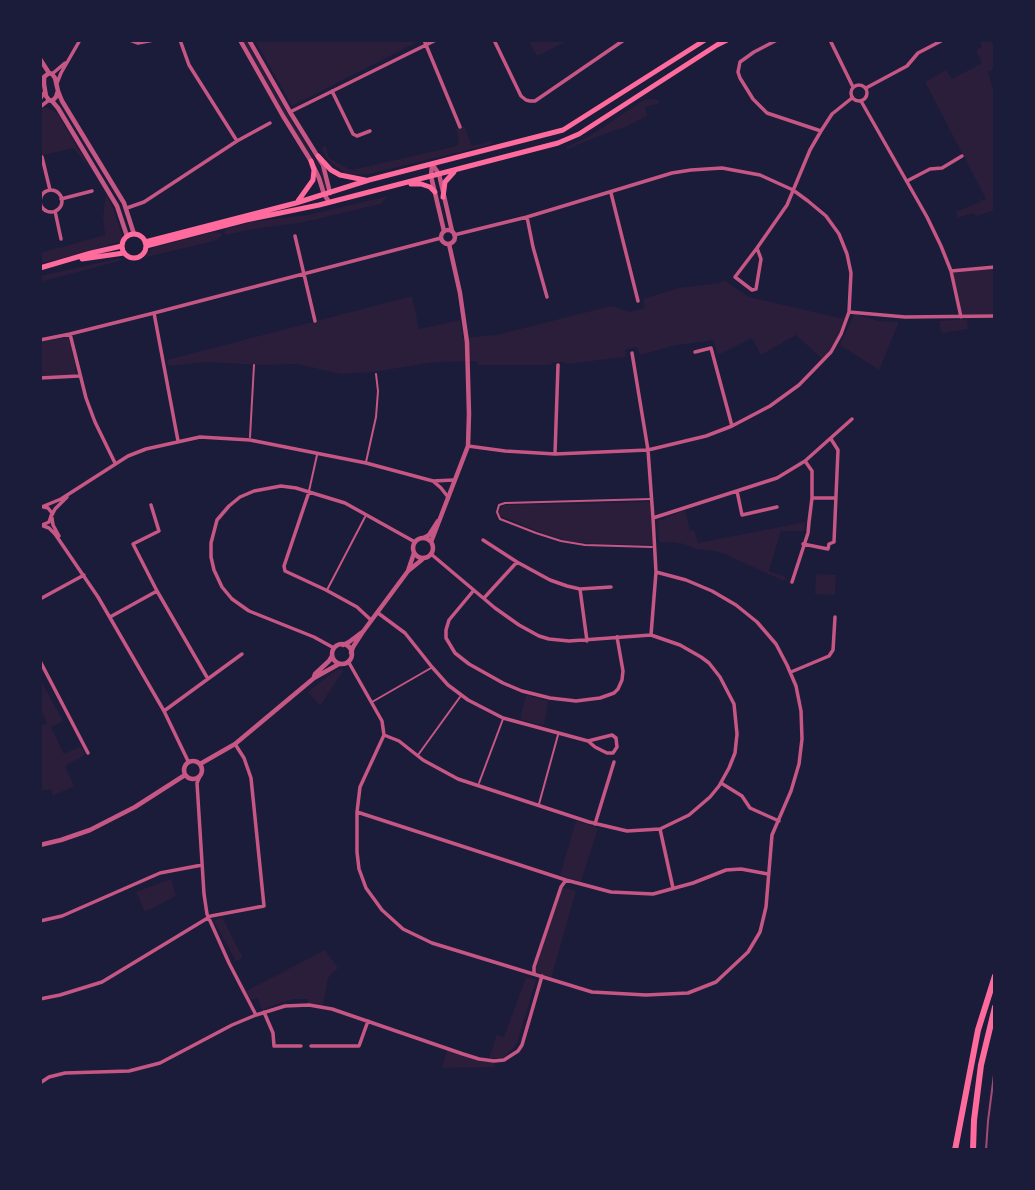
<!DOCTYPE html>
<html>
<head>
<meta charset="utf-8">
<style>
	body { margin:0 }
	#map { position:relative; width:1035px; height:1190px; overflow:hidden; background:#1b1b3a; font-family:Merriweather,serif }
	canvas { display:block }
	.frame { position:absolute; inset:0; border:42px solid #1b1b3a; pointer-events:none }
</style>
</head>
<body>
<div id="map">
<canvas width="1035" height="1190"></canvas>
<div class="frame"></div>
</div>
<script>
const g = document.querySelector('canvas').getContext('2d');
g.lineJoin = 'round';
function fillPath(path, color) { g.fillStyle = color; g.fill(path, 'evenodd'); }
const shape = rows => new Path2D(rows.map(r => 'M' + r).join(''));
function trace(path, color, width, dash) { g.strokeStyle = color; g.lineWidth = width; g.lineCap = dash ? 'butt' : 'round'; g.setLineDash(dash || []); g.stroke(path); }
fillPath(shape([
	[243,40,246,40,291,120,322,170,327,189,325,190,320,170,289,122],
	[255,40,418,40,419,41,292,106],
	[528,40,569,40,537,56],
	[979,40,992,40,995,50,995,69,988,72,995,97,995,207,992,211,977,216,972,213,958,218,956,212,986,199,925,82,946,70,952,79,982,63,976,51,982,47],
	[652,99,659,100,660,103,645,107,647,116,626,127,612,131,567,149,566,147,588,137,644,100],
	[46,107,57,113,89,167,73,148,40,156,40,110],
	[464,126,472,146,491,141,492,144,369,174,353,175,345,173,331,163,325,156,321,148,326,146,329,158,351,170,457,146,459,139,456,129],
	[106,194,113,208,123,238,121,242,40,264,40,253,105,235,103,217],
	[388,196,381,204,304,222,254,229,226,235,224,233,225,229,252,222,308,215],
	[213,232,221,233,222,236,214,241,147,257,146,255,152,248],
	[116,259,122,259,123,260,40,282,40,276],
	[995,267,995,316,961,317,951,271],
	[724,280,749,297,844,319,838,336,829,351,822,359,796,335,761,355,752,338,718,355,713,340,672,346,640,355,637,347,625,350,626,357,565,364,564,362,552,362,551,365,478,365,477,361,435,362,374,372,341,374,297,364,262,365,206,362,168,366,167,360,412,296,419,329,460,320,463,338,496,335,611,306,630,312,645,308,643,299,679,288,719,283],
	[854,314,879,321,899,322,879,370,840,345],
	[967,319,968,329,941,333,939,321],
	[69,337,77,375,40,377,40,342],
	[650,502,652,545,600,544,572,542,545,534,501,516,498,512,504,505],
	[685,510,690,531,694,530,698,543,805,522,804,531,781,531,769,571,786,577,784,581,722,553,714,551,695,549,684,544,672,542,659,542,658,521],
	[816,574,836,575,835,595,815,594],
	[341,669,343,671,320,706,308,692,336,670],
	[40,679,63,721,51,727,64,754,81,746,85,755,65,766,74,786,53,796,51,789,40,791,40,726,47,723,40,709],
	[526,695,548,701,544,726,520,719],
	[576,821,598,828,581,882,560,875],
	[171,879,176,896,145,912,136,892],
	[561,887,576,891,551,979,534,974],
	[222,917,243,958,236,961,214,921],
	[325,950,338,968,328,978,323,1006,308,1004,308,999,296,999,285,1001,262,1010,257,998,251,1000,246,991],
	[526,977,536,980,517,1043,513,1049,503,1058,489,1058,497,1035,504,1037],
	[447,1050,479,1061,494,1062,495,1067,442,1068]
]), '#2a1e3b');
trace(shape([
	[250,437,254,365],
	[366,462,376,417,378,391,376,374],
	[309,491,317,455],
	[651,499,505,503,499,505,497,512,500,519,536,533,561,541,585,545,652,547],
	[327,590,365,517],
	[372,702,431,668],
	[418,755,460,697],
	[479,783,503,719],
	[539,804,558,735]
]), '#c65784', 2);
trace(shape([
	[130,40,138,43,154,40],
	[180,40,189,65,237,141],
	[424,40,460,127],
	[494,40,521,96,526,100,530,101,535,101,624,40],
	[777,40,754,52,740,62,738,72,740,78,753,99,767,113,821,131],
	[830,40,853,87],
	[52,74,65,63],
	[57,83,61,73,80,40],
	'851 93a8 8 0 1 1 16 0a8 8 0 1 1-16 0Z',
	[866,88,907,66,918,53,943,40],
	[332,91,353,134,357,136,370,131],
	[40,100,45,91],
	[861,101,927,217,941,246,951,271,961,317],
	[40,107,49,100],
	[290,112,436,40],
	[42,157,50,190],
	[907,181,930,169,942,168,962,156],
	'40 201a11 11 0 1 1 22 0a11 11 0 1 1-22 0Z',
	[611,193,638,301],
	[61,199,92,191],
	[127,208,144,202,237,141,270,123],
	[55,211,61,239],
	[527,217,533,247,547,297],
	[454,235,527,217,672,173,691,170,722,168,760,175,793,190,808,201,826,216,839,234,847,254,851,273,849,312,841,334,831,352,799,385,770,406,732,426,706,436,648,450,555,454,505,451,468,446],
	[295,236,315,321],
	[757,248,735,277,752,290,756,289,761,259,757,248,787,205,810,150,821,131,832,114,852,98],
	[951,271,995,267],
	[849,312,905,317,995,316],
	[154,313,178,441],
	[70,334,86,398,95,422,115,463],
	[40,340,70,334,154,313,441,238],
	[695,352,711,348,732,426],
	[632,353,648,450,653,518,656,572,651,635],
	[40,378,79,376],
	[555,454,558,365],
	[433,481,441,488,448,497],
	[737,491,742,515,777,507],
	[309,492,284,566,285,571,326,590,357,607,371,620],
	[812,498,836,498],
	[151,505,159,531,133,544,157,591,208,679],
	[40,506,48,508,52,513,49,522,42,525],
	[44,506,61,499,128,456,146,449,200,437,250,440,366,463,433,481,454,480],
	[52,515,55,509,67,497],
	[52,518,53,525,59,536],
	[653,518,777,478,805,461,852,419],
	[41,525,49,528,55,534,98,597,164,711,188,761],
	[483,540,517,562,550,580,567,586,580,589,611,587],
	[803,544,828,549,829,544,834,542,838,450,831,439],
	[792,582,808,533,809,522,812,498,812,471,805,461],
	[580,589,587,641],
	[474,590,449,620,446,630,446,638,455,653,469,664,503,683,522,691,550,698,576,701,600,698,614,693,618,689,622,680,623,671,617,637],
	[484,598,517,562],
	[40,599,84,575],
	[378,613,405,633,432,667,448,685,468,700,503,718,588,741,595,747,607,753,613,753,617,747,616,738,612,735,588,741],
	[110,617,157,591],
	[334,648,314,637,249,611,232,599,222,587,214,570,211,557,211,543,217,520,229,506,240,497,254,491,281,486,296,488,345,503,415,542],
	[40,661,88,753],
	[348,661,382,721,384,735],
	[791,672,829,656,833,650,835,617],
	[164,711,242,654],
	[384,735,360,787,357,812,357,852,359,869,366,888,382,910,403,929,432,943,592,992,646,995,688,993,716,982,748,952,760,932,766,907,772,835,791,791,799,764,802,739,801,711,796,686,787,665,776,644,757,622,736,605,712,591,686,580,656,572],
	[384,735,399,741,423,760,458,779,589,822,627,831,660,829,689,815,710,797,719,786,729,768,735,753,737,734,734,704,720,677,709,663,701,657,680,645,651,635,569,641,549,639,539,636,519,625,495,608,431,554],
	[200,776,197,783,204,894,207,914,229,963,256,1015],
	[721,783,742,796,750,808,779,821],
	[357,812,566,880,611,892,653,894,693,883,726,870,741,869,768,874],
	[595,824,614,762],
	[660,829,673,888],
	[40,921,62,916,160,873,202,865],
	[534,974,534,967,561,887,566,880],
	[40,999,60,995,102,982,211,916,264,906,251,778,244,758,235,744],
	[264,1012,273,1033,274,1046,301,1046],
	[311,1046,359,1046,368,1021],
	[40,1083,49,1077,65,1073,129,1071,160,1063,232,1025,256,1015,285,1006,309,1005,332,1009,463,1054,479,1059,494,1061,504,1060,518,1051,522,1045,542,976]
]), '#c65784', 3.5);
trace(shape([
	[240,40,283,116,311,161,319,178,324,194,329,202],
	[249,40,290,112,323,165,330,193],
	[40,59,49,73],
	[49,73,52,74,55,78,58,91,56,97,52,101,49,100,46,96,44,84,44,77,49,73],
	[58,91,62,101,124,203,134,234],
	[52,101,58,108,117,206,127,236],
	[432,164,439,174,452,231],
	[432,165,431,176,444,231],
	'441 237a7 7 0 1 1 14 0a7 7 0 1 1-14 0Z',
	[424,538,429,535,438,521],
	'413 548a10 10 0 1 1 20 0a10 10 0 1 1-20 0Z',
	[431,542,468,446,469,414,467,342,460,293,449,244],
	[408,571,414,553],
	'332 654a10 10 0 1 1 20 0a10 10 0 1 1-20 0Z',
	[343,645,349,642,361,633],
	[351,653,353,647,362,633,408,571,424,558],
	[314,677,315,674,329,661,332,656],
	'184 770a9 9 0 1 1 18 0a9 9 0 1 1-18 0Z',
	[200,764,235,744,314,678,339,664],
	[40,845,61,840,90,830,135,807,185,775]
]), '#c65784', 4.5);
trace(shape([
	[318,156,331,170,340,175,365,180],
	[411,184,421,184,430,187,435,192],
	[443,197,445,182,454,172],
	[298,201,313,180,314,170,311,161],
	'122 246a12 12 0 1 1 24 0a12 12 0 1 1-24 0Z',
	[145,242,296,203,369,180,563,130,705,40],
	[146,246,246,220,319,205,558,143,579,134,717,45,727,40],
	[82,259,124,253],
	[40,268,91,253,122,246]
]), '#ff6b9d', 5);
trace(shape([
	[955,1150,978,1030,995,976],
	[973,1150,974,1120,981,1065,995,1007]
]), '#ff6b9d', 6);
trace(shape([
	[986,1150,988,1121,995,1067]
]), '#a44b75', 2);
</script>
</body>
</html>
